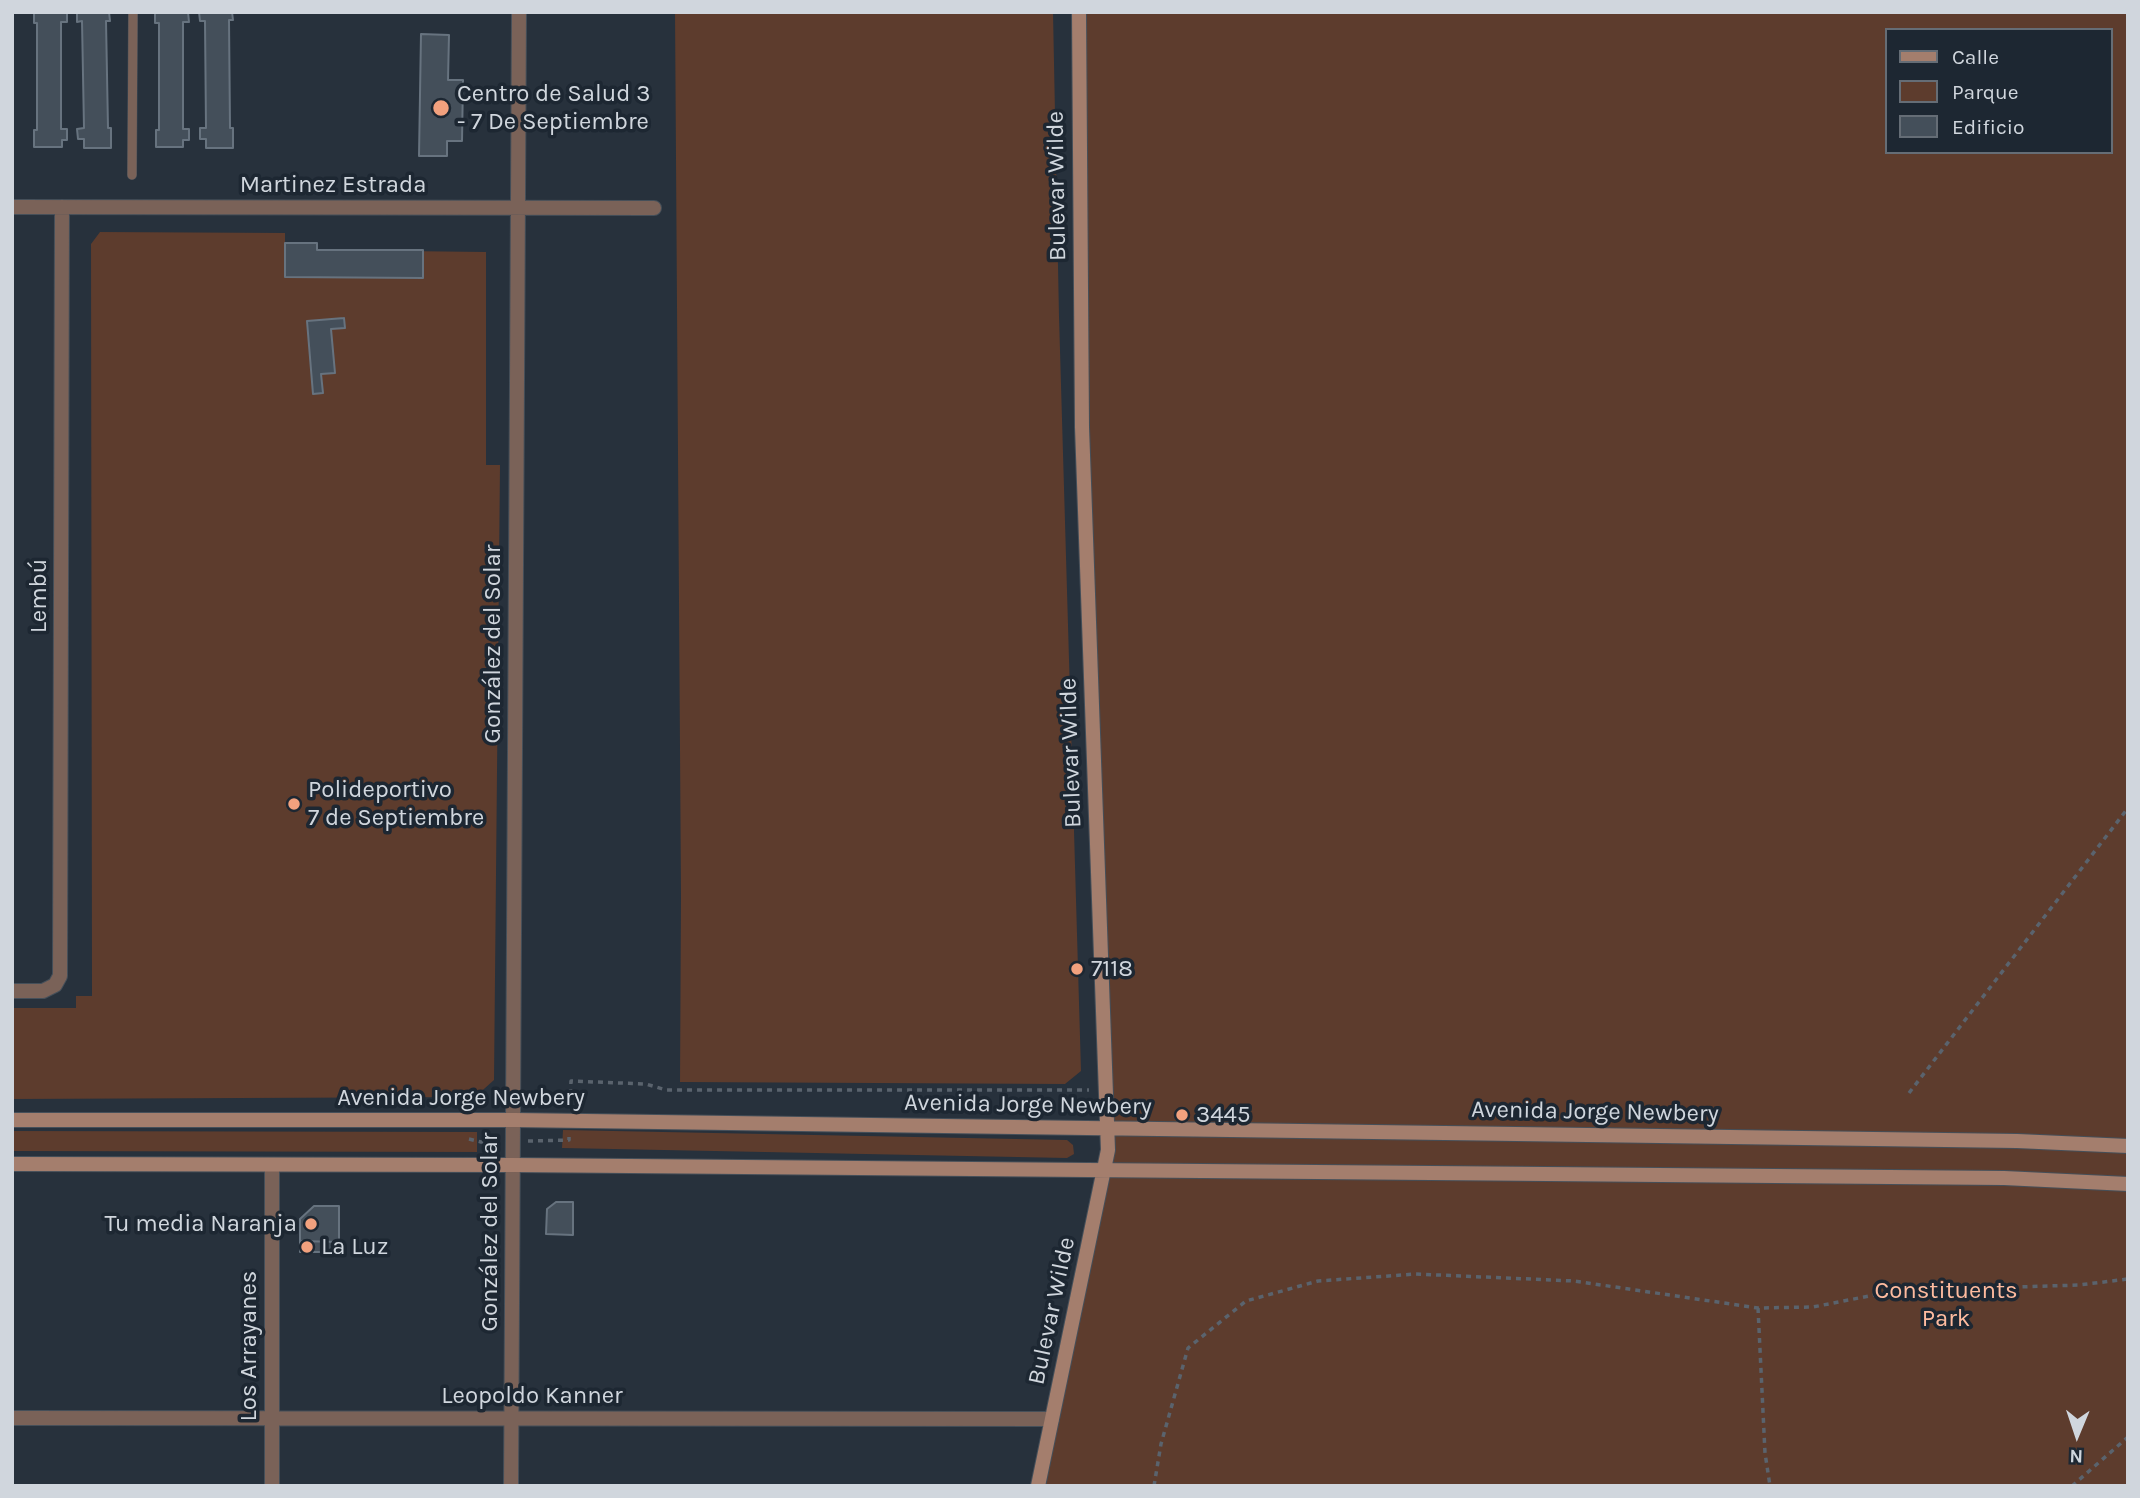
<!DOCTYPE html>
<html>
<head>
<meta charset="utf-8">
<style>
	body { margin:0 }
	#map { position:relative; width:2140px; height:1498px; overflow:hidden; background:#27313c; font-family:Karla,sans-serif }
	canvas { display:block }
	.frame { position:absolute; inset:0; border:14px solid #d0d6dd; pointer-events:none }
	.legend { position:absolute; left:1885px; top:28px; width:228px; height:126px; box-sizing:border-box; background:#1d2732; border:2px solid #656d76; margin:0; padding:9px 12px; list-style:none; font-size:21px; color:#d0d6dd }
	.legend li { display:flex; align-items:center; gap:14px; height:35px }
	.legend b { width:35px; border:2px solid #656d76 }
	.north { position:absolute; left:2042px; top:1400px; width:70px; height:70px; -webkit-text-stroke:5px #1d2732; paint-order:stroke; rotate:182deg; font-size:19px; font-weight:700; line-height:28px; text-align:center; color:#d0d6dd }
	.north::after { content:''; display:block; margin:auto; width:24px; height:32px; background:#d0d6dd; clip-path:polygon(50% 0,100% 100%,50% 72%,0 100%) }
</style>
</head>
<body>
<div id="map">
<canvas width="2140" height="1498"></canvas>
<div class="frame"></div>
<ul class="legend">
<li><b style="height:9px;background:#a47e6d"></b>Calle</li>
<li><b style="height:19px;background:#5d3c2d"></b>Parque</li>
<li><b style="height:19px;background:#444f5a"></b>Edificio</li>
</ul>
<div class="north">N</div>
</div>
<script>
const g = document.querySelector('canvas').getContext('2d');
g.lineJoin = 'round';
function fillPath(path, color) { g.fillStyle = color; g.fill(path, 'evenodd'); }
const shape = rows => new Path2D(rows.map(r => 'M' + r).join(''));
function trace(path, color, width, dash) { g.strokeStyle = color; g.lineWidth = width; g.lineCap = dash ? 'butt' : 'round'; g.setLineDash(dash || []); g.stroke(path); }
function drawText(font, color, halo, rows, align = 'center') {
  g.font = font + ' Karla,sans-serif'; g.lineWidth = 7; g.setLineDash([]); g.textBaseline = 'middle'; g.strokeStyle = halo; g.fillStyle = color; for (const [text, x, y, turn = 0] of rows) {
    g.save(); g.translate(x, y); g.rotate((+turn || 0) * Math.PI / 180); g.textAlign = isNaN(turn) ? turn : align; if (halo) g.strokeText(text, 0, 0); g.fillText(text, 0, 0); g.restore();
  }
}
fillPath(shape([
	[675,12,1053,12,1059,316,1081,1071,1065,1084,680,1082,681,896],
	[1079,12,2128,12,2128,1486,1038,1486,1105,1171,1105,1090],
	[1886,30,2110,30,2110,152,1886,152],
	[100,232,285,233,285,243,317,243,318,250,486,252,486,465,500,465,494,1080,475,1097,12,1099,12,1008,76,1008,76,996,92,996,91,244],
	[563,1130,1067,1140,1073,1145,1074,1154,1067,1158,562,1148],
	[12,1131,477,1132,477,1152,12,1151]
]), '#5d3c2d');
const building = shape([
	[34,12,67,12,67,22,61,22,61,129,67,129,67,140,62,140,62,147,34,147,34,130,37,130,37,23,34,23,34,12],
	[77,12,109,12,110,21,106,21,108,128,111,128,111,148,84,148,84,139,78,139,77,129,84,128,82,21,77,22,77,12],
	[155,12,188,12,189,22,183,22,183,129,189,129,189,140,183,140,183,147,156,147,156,130,159,130,159,23,155,23,155,12],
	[199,12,232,12,233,20,229,20,230,128,233,128,233,148,206,148,206,139,200,139,200,128,206,128,205,21,200,21,199,12],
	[421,34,449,35,448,80,463,80,462,141,447,141,447,156,419,156,421,34],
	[285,243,317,243,317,250,423,250,423,278,285,277,285,243],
	[344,318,345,328,331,329,335,373,321,374,323,393,313,394,307,321,344,318],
	[556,1202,573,1202,573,1235,546,1234,547,1209,556,1202],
	[314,1206,339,1206,339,1242,300,1241,300,1219,314,1206],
	[300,1241,339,1242,339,1252,300,1252,300,1241]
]);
fillPath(building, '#444f5a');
trace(building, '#67737f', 2);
const lane = shape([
	[132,175,133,12]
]);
const street = shape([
	[12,207,654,208],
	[12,991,43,991,55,985,60,976,62,207],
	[12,1418,1052,1419],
	[272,1486,272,1165],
	[511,1486,519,12]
]);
const secondary = shape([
	[12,1120,514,1120,2017,1141,2128,1146],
	[12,1164,514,1165,2004,1178,2128,1184],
	[1038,1486,1108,1150,1082,427,1079,12]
]);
trace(lane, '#454f59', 10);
trace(street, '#454f59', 16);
trace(secondary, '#454f59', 16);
trace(shape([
	[1909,1093,2128,808],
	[570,1104,571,1081,646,1084,666,1090,1089,1090],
	[469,1139,481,1142,495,1142],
	[528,1141,569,1140,569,1137],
	[1758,1308,1765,1453,1770,1486],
	[1154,1486,1161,1444,1188,1348,1246,1301,1318,1281,1416,1274,1574,1281,1758,1308,1813,1307,1874,1295,1957,1289,2079,1285,2128,1279],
	[2072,1486,2128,1437]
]), '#5a636d', 3.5, [5, 5]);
trace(lane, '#7a6258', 9);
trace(street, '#7a6258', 14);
trace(secondary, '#a47e6d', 14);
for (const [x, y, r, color] of [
	[441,108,9,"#f2a17e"],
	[294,804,7,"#f2a17e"],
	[1077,969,7,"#f2a17e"],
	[1182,1115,7,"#f2a17e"],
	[311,1224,7,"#f2a17e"],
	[307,1247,7,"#f2a17e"]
]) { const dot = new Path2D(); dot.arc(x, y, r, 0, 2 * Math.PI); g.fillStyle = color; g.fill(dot); trace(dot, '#1d2732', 2.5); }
drawText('24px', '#d0d6dd', '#1d2732', [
	["Centro de Salud 3",457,94],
	["- 7 De Septiembre",457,122],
	["Polideportivo",308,790],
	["7 de Septiembre",308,818],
	["7118",1091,969],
	["3445",1196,1115],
	["Tu media Naranja",297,1224,"right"],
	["La Luz",321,1247]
], 'left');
drawText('24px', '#d0d6dd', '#1d2732', [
	["Martinez Estrada",333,185],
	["Bulevar Wilde",1057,186,-91],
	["Lembú",39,596,-90],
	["González del Solar",493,644,-90],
	["Bulevar Wilde",1071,753,-92],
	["Avenida Jorge Newbery",461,1098],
	["Avenida Jorge Newbery",1028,1105,1],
	["Avenida Jorge Newbery",1595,1112,1],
	["González del Solar",490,1232,-90],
	["Bulevar Wilde",1052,1311,-78],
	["Los Arrayanes",249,1346,-90],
	["Leopoldo Kanner",532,1396]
]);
drawText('24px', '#febb9f', '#1d2732', [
	["Constituents",1946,1291],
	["Park",1946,1319]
]);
</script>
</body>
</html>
